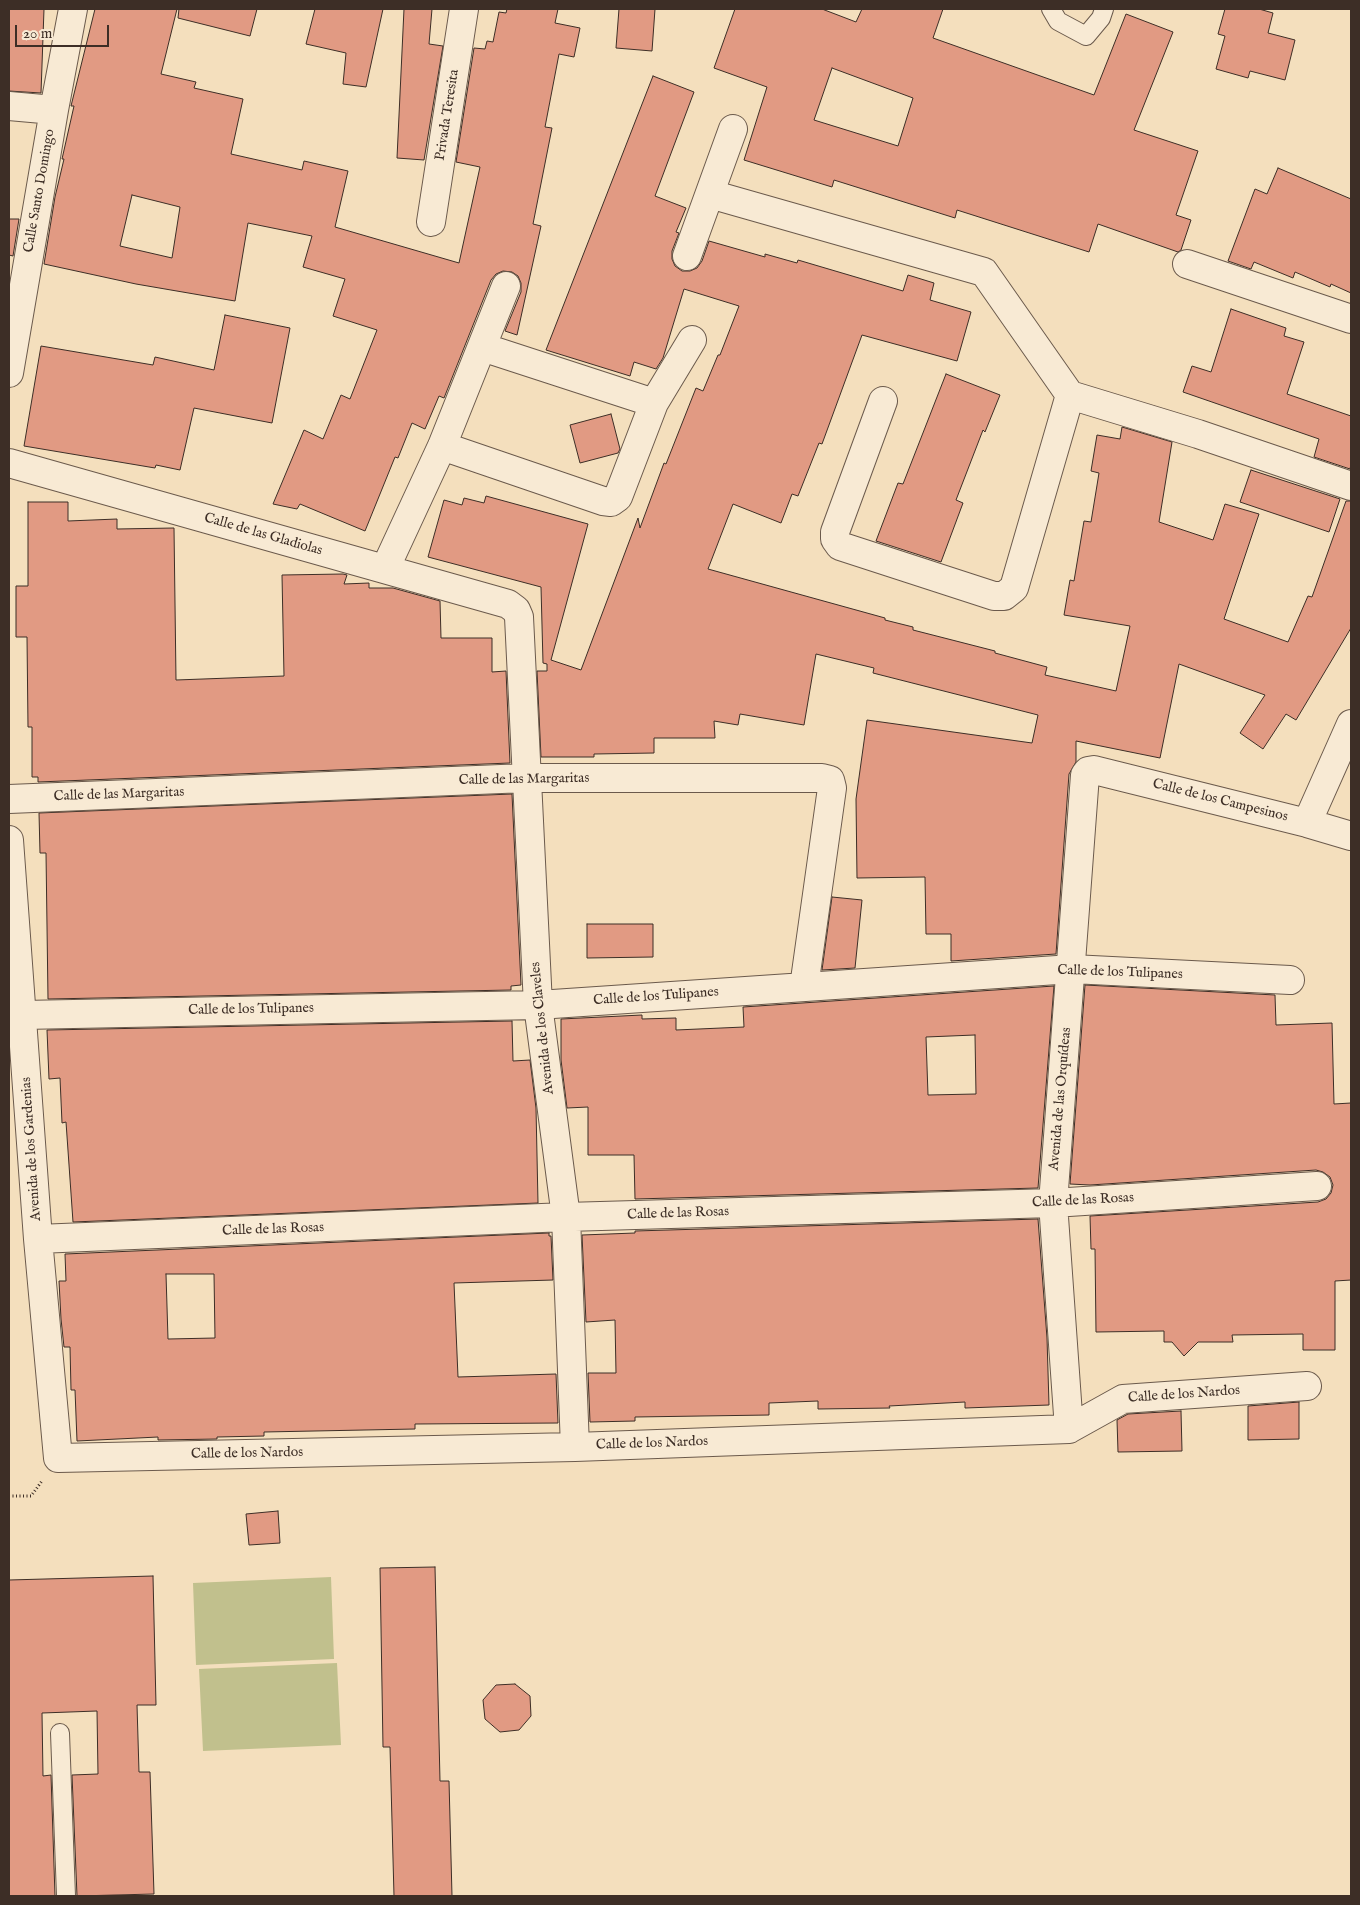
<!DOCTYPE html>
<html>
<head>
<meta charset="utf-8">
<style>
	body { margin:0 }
	#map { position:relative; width:1360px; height:1905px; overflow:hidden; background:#f4dfbd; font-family:"IM FELL English",serif }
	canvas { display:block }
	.frame { position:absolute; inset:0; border:10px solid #3d2e26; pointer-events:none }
	.scale { position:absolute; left:15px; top:25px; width:94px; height:22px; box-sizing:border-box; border:2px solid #3d2e26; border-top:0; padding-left:6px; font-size:15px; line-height:18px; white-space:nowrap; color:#3d2e26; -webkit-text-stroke:4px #f8ead4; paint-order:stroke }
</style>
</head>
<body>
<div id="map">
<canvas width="1360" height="1905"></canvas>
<div class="frame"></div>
<div class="scale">20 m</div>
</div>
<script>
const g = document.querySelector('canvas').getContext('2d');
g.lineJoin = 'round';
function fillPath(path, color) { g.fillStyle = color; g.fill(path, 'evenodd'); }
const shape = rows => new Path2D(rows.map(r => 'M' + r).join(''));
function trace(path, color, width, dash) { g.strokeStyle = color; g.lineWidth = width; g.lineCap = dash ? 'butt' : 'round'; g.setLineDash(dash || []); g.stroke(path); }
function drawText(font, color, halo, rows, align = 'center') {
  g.font = font + ' "IM FELL English",serif'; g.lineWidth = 4; g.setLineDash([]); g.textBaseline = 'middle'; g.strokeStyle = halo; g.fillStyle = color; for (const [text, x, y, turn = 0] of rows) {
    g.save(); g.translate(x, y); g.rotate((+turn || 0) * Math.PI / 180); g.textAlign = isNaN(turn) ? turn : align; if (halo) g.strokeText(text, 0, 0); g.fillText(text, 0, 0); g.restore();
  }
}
fillPath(shape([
	[331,1577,334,1659,196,1665,193,1583],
	[337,1663,341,1745,203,1751,199,1669]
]), '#c1c08d');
const building = shape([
	[9,9,44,9,41,93,9,91,9,9],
	[95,9,177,9,161,74,196,82,194,88,243,99,231,154,302,170,304,161,348,171,335,227,459,263,480,167,456,162,474,48,485,49,487,41,493,42,499,12,506,13,507,9,558,9,555,23,580,28,574,57,559,54,545,127,552,128,533,224,541,226,517,335,505,331,521,292,521,283,518,276,512,272,503,271,496,274,491,280,444,398,439,396,425,429,412,423,398,458,395,457,365,531,300,504,297,509,273,504,304,430,323,439,341,395,350,399,377,330,333,316,345,279,303,267,312,236,248,223,235,301,136,284,44,264,55,197,64,159,62,159,74,106,71,106,95,9],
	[132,195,180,207,172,258,120,246,132,195],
	[179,9,257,9,250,36,178,18,179,9],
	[315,9,383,9,366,87,343,84,346,53,306,44,315,9],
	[404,9,432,9,429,44,443,46,424,160,397,158,404,9],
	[619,9,655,9,652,51,616,48,619,9],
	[735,9,822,9,856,22,862,9,943,9,933,38,1094,95,1126,14,1173,32,1134,130,1198,151,1176,215,1191,220,1181,250,1178,252,1098,224,1089,252,957,210,955,218,834,180,832,187,744,160,767,87,714,68,735,9],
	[832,68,913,98,898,146,814,120,832,68],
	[1225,9,1259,9,1273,13,1268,33,1295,40,1285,80,1250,71,1248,78,1216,69,1225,36,1218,34,1225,9],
	[653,76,694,92,655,196,686,208,676,232,679,233,672,251,672,259,675,266,682,271,690,271,697,268,702,261,709,241,765,257,765,254,797,263,798,260,903,291,908,275,934,283,930,300,971,312,957,361,862,335,822,444,819,443,798,496,792,494,781,523,733,504,708,569,885,618,885,620,913,627,913,630,995,651,995,653,1047,667,1045,675,1116,691,1130,626,1064,615,1070,580,1074,581,1084,521,1091,522,1099,473,1091,471,1097,435,1120,439,1122,427,1172,442,1159,522,1213,540,1225,504,1259,514,1224,619,1288,642,1308,596,1312,597,1346,501,1351,501,1351,628,1296,720,1286,714,1263,749,1240,733,1265,695,1179,664,1160,758,1076,741,1076,762,1069,774,1056,954,951,961,951,934,926,934,925,877,857,878,856,799,867,720,1032,743,1038,715,873,673,874,668,816,654,804,725,740,714,738,725,714,721,715,738,654,738,654,753,594,754,594,757,541,757,537,671,547,671,547,664,543,663,541,587,428,557,444,500,462,505,464,498,484,503,486,496,588,524,551,660,581,670,638,518,640,528,664,463,666,464,696,388,703,391,718,355,720,355,739,306,684,289,663,358,656,369,634,362,630,376,546,350,653,76],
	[1278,168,1351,199,1351,293,1331,284,1330,287,1295,272,1293,278,1254,262,1251,269,1228,261,1255,189,1267,194,1278,168],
	[9,219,19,219,13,256,9,255,9,219],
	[1231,309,1286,328,1284,336,1304,342,1287,394,1351,416,1351,464,1350,469,1314,457,1319,439,1183,392,1192,366,1211,372,1231,309],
	[225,315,290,328,272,423,194,408,180,470,156,465,155,468,24,446,41,346,153,365,155,357,214,370,225,315],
	[946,374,1000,395,985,432,983,430,956,500,963,503,941,562,876,541,898,483,903,484,946,374],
	[611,414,620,449,618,453,580,463,570,425,611,414],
	[1251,470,1340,499,1329,532,1240,502,1251,470],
	[28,502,68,502,68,521,117,519,117,529,174,528,176,680,284,676,282,575,343,574,347,575,344,584,369,583,369,588,393,588,440,601,441,638,492,638,492,672,506,671,510,763,38,782,38,777,32,777,32,727,28,727,27,637,16,637,16,586,28,586,28,502],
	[512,794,521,985,511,986,511,990,48,999,46,853,40,853,39,813,512,794],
	[832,897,862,900,855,968,822,970,832,897],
	[587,924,653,924,653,957,587,958,587,924],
	[1085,985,1275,995,1276,1025,1332,1023,1334,1104,1351,1103,1351,1280,1335,1281,1335,1350,1303,1350,1303,1334,1232,1335,1233,1342,1198,1342,1184,1356,1172,1342,1164,1342,1164,1331,1096,1332,1095,1249,1091,1249,1090,1216,1318,1202,1326,1199,1331,1193,1333,1185,1330,1177,1323,1172,1316,1170,1090,1185,1070,1184,1085,985],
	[1054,986,1038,1188,635,1199,634,1155,588,1155,588,1107,567,1108,561,1060,561,1019,642,1015,642,1019,676,1018,676,1030,744,1027,743,1007,1054,986],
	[975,1035,976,1094,928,1095,926,1037,975,1035],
	[512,1021,513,1061,530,1060,536,1108,538,1203,73,1222,66,1122,62,1123,60,1078,49,1079,47,1030,512,1021],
	[1038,1219,1047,1338,1049,1405,965,1408,965,1402,889,1406,890,1408,818,1409,818,1401,769,1403,769,1415,635,1417,635,1421,590,1422,588,1373,616,1373,615,1320,586,1322,582,1235,635,1233,635,1231,1038,1219],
	[549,1233,549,1236,551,1236,553,1280,454,1283,458,1377,556,1374,558,1423,415,1424,415,1429,264,1432,264,1436,217,1437,217,1439,158,1440,158,1437,77,1441,75,1390,71,1390,70,1347,64,1347,61,1319,59,1281,66,1281,65,1254,549,1233],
	[166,1274,214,1274,215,1338,168,1339,166,1274],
	[1299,1402,1299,1439,1248,1440,1248,1406,1299,1402],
	[1181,1411,1182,1451,1118,1452,1117,1420,1128,1414,1181,1411],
	[278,1511,280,1543,249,1545,246,1514,278,1511],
	[435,1567,440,1781,449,1781,452,1896,394,1896,390,1747,383,1747,380,1568,435,1567],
	[153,1576,156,1705,137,1705,139,1772,150,1772,154,1894,77,1896,72,1775,98,1774,97,1711,42,1713,43,1776,51,1775,55,1896,9,1896,9,1580,153,1576],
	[515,1684,530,1696,531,1716,519,1730,500,1732,485,1719,483,1700,496,1685,515,1684]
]);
fillPath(building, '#e19a83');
trace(building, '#3d2e26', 1);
const lane = shape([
	[1051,9,1058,21,1086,36,1101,18,1104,9],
	[60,1733,66,1896]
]);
const street = shape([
	[9,106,54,110],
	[710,194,984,272,1070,395,1198,434,1351,486],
	[431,222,464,9],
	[687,256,733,129],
	[1187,264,1351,319],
	[482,347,654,403],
	[9,373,54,110,73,9],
	[883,401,835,532,835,539,840,546,994,596,1004,596,1014,588,1070,395],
	[442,446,603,501,611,502,618,497,654,403,692,340],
	[9,463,508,604,516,610,519,617,538,1005,566,1217,575,1447],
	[385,569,442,446,506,286],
	[9,799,526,778,822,778,830,780,832,788,804,987],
	[1307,823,1351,724],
	[9,840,38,1239,58,1458,575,1447,1069,1429,1123,1399,1307,1386],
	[22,1015,538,1005,1072,969,1290,980],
	[38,1239,566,1217,1053,1203,1317,1186],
	[1069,1429,1053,1203,1085,775,1088,771,1094,770,1307,823,1351,836]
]);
trace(lane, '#6b5a4c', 20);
trace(street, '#6b5a4c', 30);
trace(shape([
	[9,1496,31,1496,42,1481]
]), '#3d2e26', 3, [1, 2.5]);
trace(lane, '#f8ead4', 18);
trace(street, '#f8ead4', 28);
drawText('14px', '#3d2e26', '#f8ead4', [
	["Privada Teresita",448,115,-81],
	["Calle Santo Domingo",40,191,-80],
	["Calle de las Gladiolas",263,535,16],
	["Calle de las Margaritas",524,780,-1],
	["Calle de las Margaritas",119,795,-2],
	["Calle de los Campesinos",1220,801,14],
	["Calle de los Tulipanes",1120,973,2],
	["Calle de los Tulipanes",656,997,-4],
	["Calle de los Tulipanes",251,1010,-1],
	["Avenida de los Claveles",543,1028,-96],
	["Avenida de las Orquídeas",1061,1099,-85],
	["Avenida de los Gardenias",32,1149,-94],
	["Calle de las Rosas",1083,1201,-3],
	["Calle de las Rosas",678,1214,-2],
	["Calle de las Rosas",273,1230,-2],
	["Calle de los Nardos",1184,1395,-4],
	["Calle de los Nardos",652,1444,-2],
	["Calle de los Nardos",247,1454,-1]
]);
</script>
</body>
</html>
